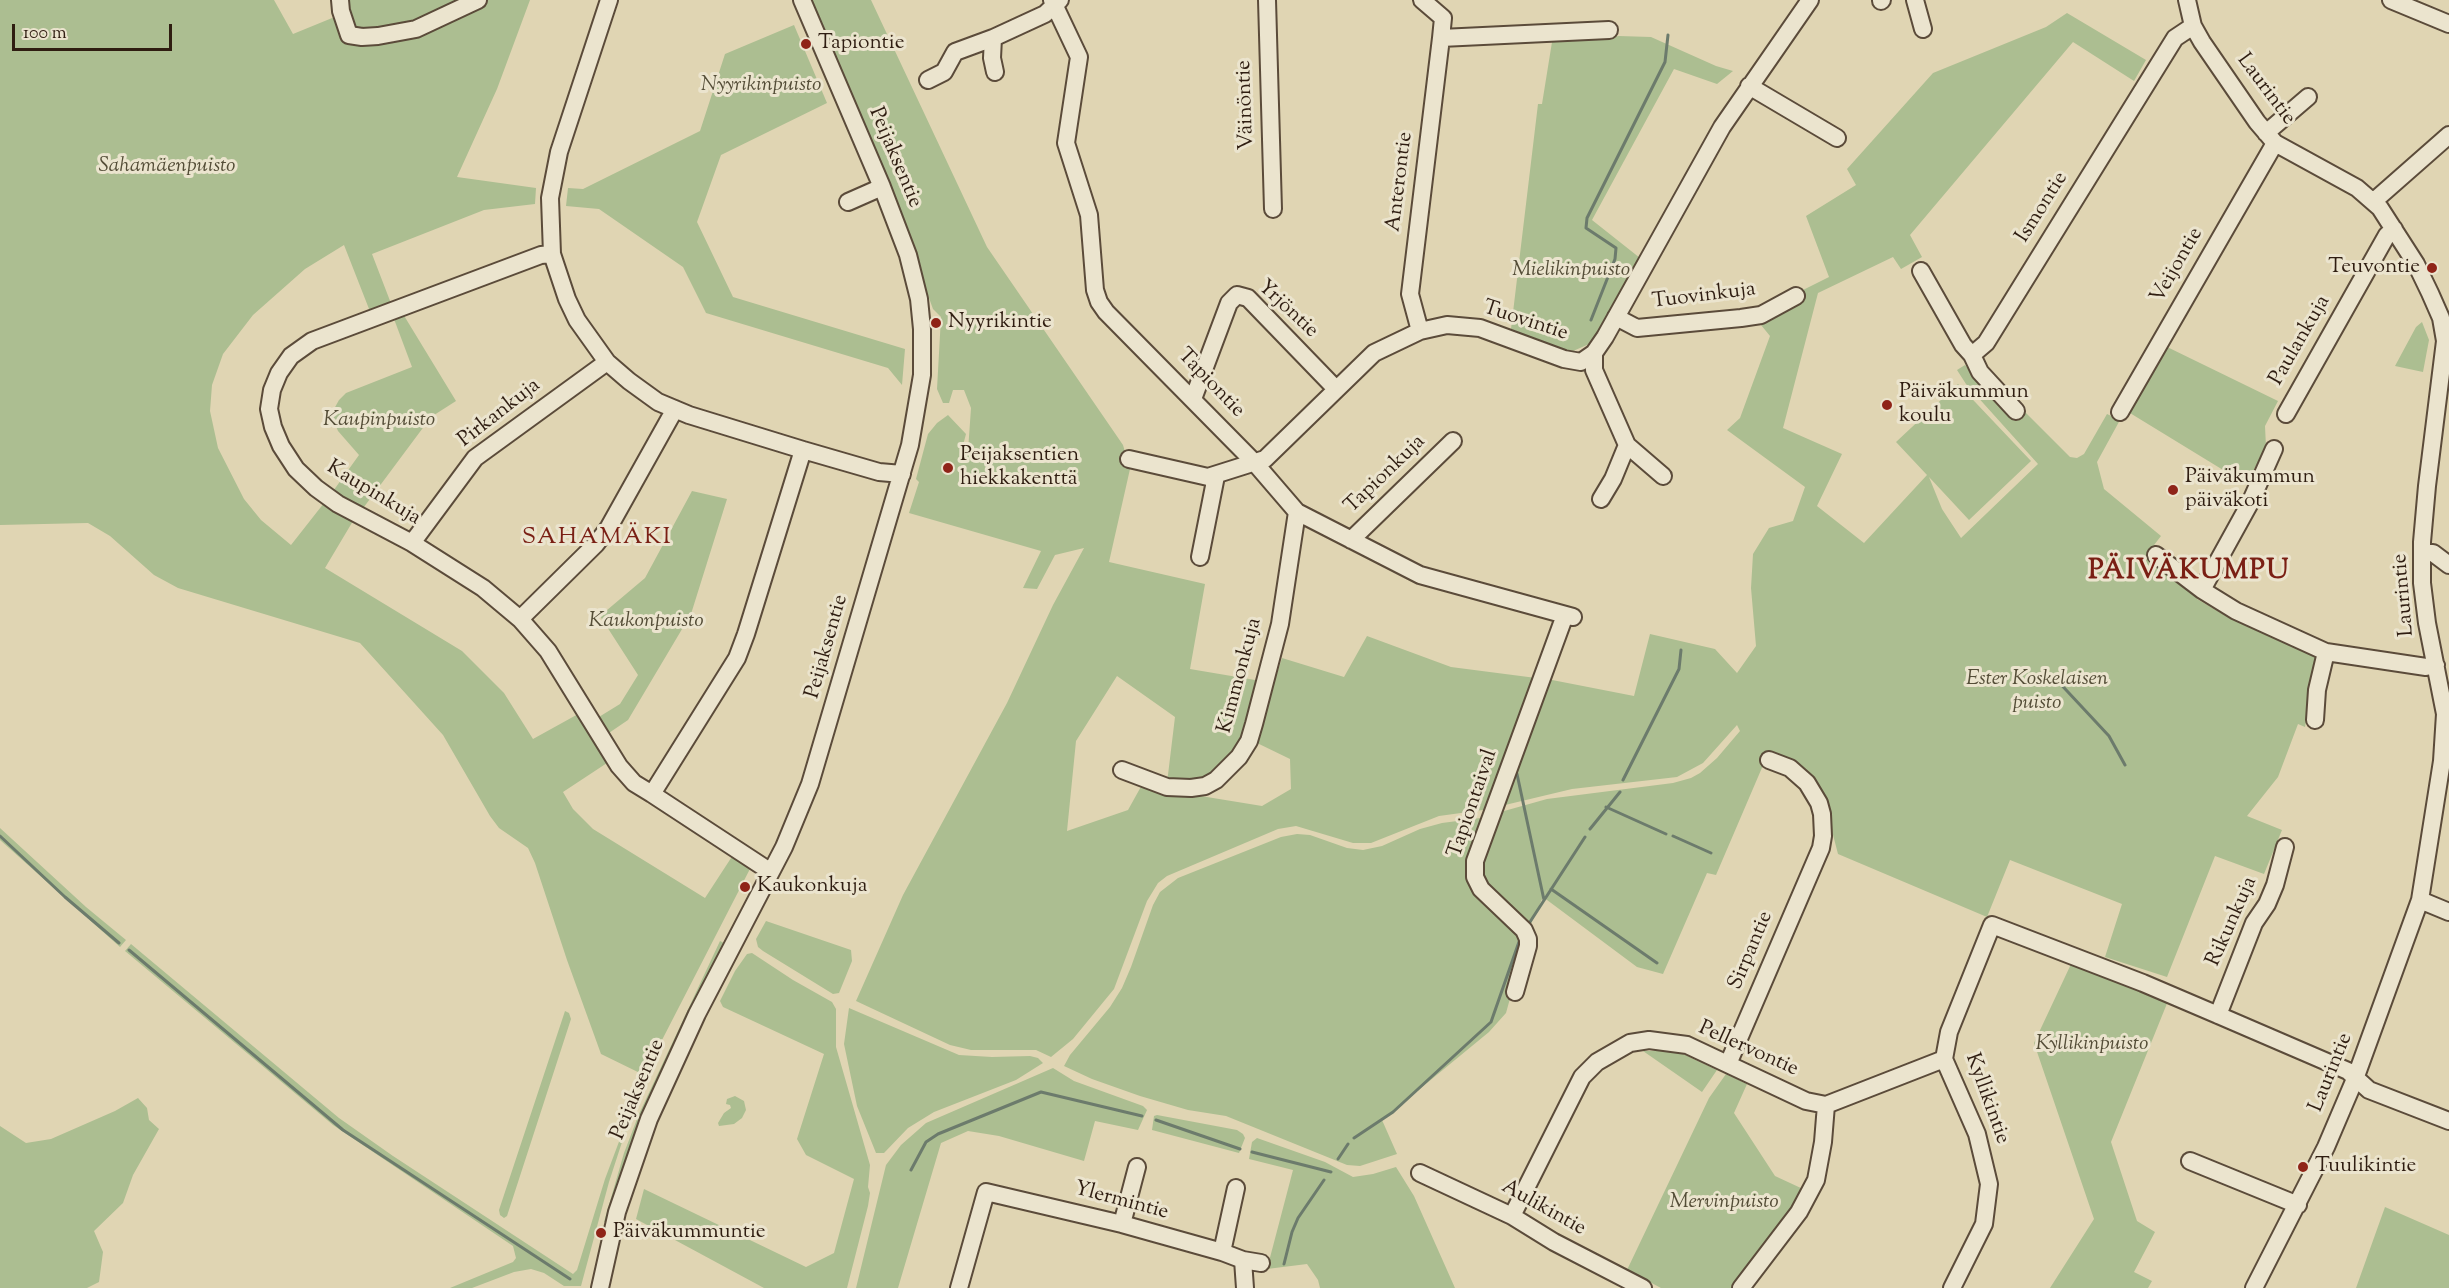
<!DOCTYPE html>
<html>
<head>
<meta charset="utf-8">
<style>
	body { margin:0 }
	#map { position:relative; width:2449px; height:1288px; overflow:hidden; background:#e0d5b3; font-family:"Sorts Mill Goudy",serif }
	canvas { display:block }
	.scale { position:absolute; left:12px; top:24px; width:160px; height:27px; box-sizing:border-box; border:3px solid #2f1d11; border-top:0; padding-left:8px; font-size:18px; line-height:21px; white-space:nowrap; color:#2f1d11; -webkit-text-stroke:4px #ebe4ce; paint-order:stroke }
</style>
</head>
<body>
<div id="map">
<canvas width="2449" height="1288"></canvas>
<div class="scale">100 m</div>
</div>
<script>
const g = document.querySelector('canvas').getContext('2d');
g.lineJoin = 'round';
function fillPath(path, color) { g.fillStyle = color; g.fill(path, 'evenodd'); }
const shape = rows => new Path2D(rows.map(r => 'M' + r).join(''));
function trace(path, color, width, dash) { g.strokeStyle = color; g.lineWidth = width; g.lineCap = dash ? 'butt' : 'round'; g.setLineDash(dash || []); g.stroke(path); }
function drawText(font, color, halo, rows, align = 'center') {
  g.font = font + ' "Sorts Mill Goudy",serif'; g.lineWidth = 6; g.setLineDash([]); g.textBaseline = 'middle'; g.strokeStyle = halo; g.fillStyle = color; for (const [text, x, y, turn = 0] of rows) {
    g.save(); g.translate(x, y); g.rotate((+turn || 0) * Math.PI / 180); g.textAlign = isNaN(turn) ? turn : align; if (halo) g.strokeText(text, 0, 0); g.fillText(text, 0, 0); g.restore();
  }
}
fillPath(shape([
	[0,0,274,0,293,34,337,16,337,0,530,0,497,89,457,177,536,188,535,204,484,210,372,254,392,306,371,314,344,245,305,269,253,315,223,354,212,385,210,411,218,448,244,499,261,520,291,545,324,503,353,521,325,568,462,651,504,693,533,739,580,713,607,763,563,792,573,809,593,829,705,898,733,855,752,865,644,1075,648,1082,623,1139,609,1182,581,1286,564,1286,544,1273,531,1269,514,1272,472,1288,450,1288,513,1262,516,1258,513,1246,333,1125,125,951,131,944,339,1118,393,1156,573,1274,577,1270,605,1179,644,1075,601,1054,567,960,535,863,528,848,499,828,490,816,443,735,360,643,178,588,154,575,110,536,88,523,0,525],
	[810,0,871,0,987,247,1123,445,1130,469,1109,562,1205,584,1190,669,1261,681,1244,740,1208,781,1167,783,1175,717,1117,676,1076,741,1067,831,1128,810,1143,783,1164,790,1262,806,1291,789,1290,759,1255,742,1282,658,1344,677,1367,636,1451,667,1536,678,1490,809,1439,816,1371,843,1353,843,1296,826,1278,829,1167,876,1158,883,1147,901,1114,989,1073,1039,1051,1057,1036,1050,971,1050,950,1045,856,1001,903,895,1007,703,1053,605,1084,548,1055,555,1037,589,1023,588,1041,551,909,513,919,482,916,479,928,434,937,423,948,415,966,434,962,449,968,451,971,408,964,390,953,390,949,403,943,403,937,389,941,317,933,309,888,185],
	[2067,13,2146,60,2134,81,2073,42,1910,235,1922,257,1901,269,1893,257,1818,293,1783,428,1842,454,1817,506,1864,543,1927,475,1896,442,1958,384,2031,461,1969,520,1929,477,1942,509,1961,538,2038,464,1966,384,1957,370,1965,365,2014,420,2023,410,2070,457,2077,458,2084,454,2107,414,2120,420,2097,462,2104,489,2161,536,2144,558,2181,577,2200,593,2197,599,2231,619,2313,653,2318,658,2305,727,2298,724,2278,777,2247,816,2282,830,2264,874,2215,856,2167,977,2105,957,2122,904,2010,860,1987,917,1838,854,1823,796,1764,763,1716,875,1707,873,1663,974,1637,967,1543,897,1530,926,1493,895,1479,867,1497,813,1547,799,1673,783,1691,778,1700,773,1717,758,1740,731,1737,725,1703,763,1677,777,1572,789,1505,805,1503,802,1547,679,1634,696,1650,634,1715,649,1737,673,1756,646,1751,588,1753,554,1769,528,1793,521,1805,487,1727,430,1740,418,1770,336,1761,325,1804,300,1799,292,1829,277,1806,216,1856,185,1847,169,1933,73,2046,27],
	[794,25,827,103,721,155,697,222,733,297,905,349,902,385,888,368,706,313,683,267,599,209,566,206,568,188,583,189,700,131,725,54],
	[1619,36,1651,37,1716,66,1733,71,1717,84,1674,69,1592,220,1640,258,1594,339,1587,345,1573,351,1555,347,1511,329,1538,104,1542,104,1552,42,1579,37,1608,38],
	[403,314,456,401,431,417,361,511,331,494,359,455,338,431,333,419,334,409,339,400,346,393,412,367,394,319],
	[2422,322,2429,340,2423,372,2395,366,2416,327],
	[2161,344,2278,401,2265,426,2266,447,2246,484,2125,410],
	[692,491,727,499,691,614,628,720,603,737,594,720,620,704,638,675,600,616,645,578],
	[1488,817,1470,864,1517,929,1525,944,1506,1013,1489,1032,1382,1120,1397,1154,1360,1166,1347,1165,1226,1116,1188,1110,1140,1096,1092,1079,1064,1066,1070,1055,1110,1007,1122,988,1131,967,1153,905,1160,892,1178,878,1281,837,1297,834,1310,835,1347,848,1363,850,1382,846,1420,829,1442,823],
	[0,828,86,907,126,940,120,947,0,840],
	[766,921,851,950,852,961,839,993,833,994,763,951,758,947,756,939],
	[720,941,724,943,703,987,608,1222,604,1222,624,1153,639,1114],
	[752,953,793,980,832,1002,836,1009,836,1047,870,1165,868,1187,870,1193,868,1206,847,1288,764,1288,636,1219,644,1189,806,1267,834,1253,854,1179,806,1155,797,1139,824,1054,723,1007,720,1001,735,971,747,954],
	[2072,962,2168,1001,2111,1142,2137,1221,2155,1232,2134,1272,2152,1281,2148,1288,2050,1288,2094,1219,2034,1043],
	[849,1008,959,1055,992,1057,1030,1056,1038,1058,1043,1063,1016,1080,934,1112,908,1128,884,1153,876,1153,857,1106,844,1044],
	[565,1011,569,1013,571,1019,507,1216,504,1218,500,1215,499,1210],
	[1643,1051,1671,1051,1683,1054,1717,1070,1702,1092],
	[1053,1068,1074,1081,1143,1106,1147,1110,1138,1130,1095,1121,1084,1161,999,1136,968,1131,941,1143,898,1288,856,1288,886,1165,901,1145,926,1123],
	[1726,1074,1747,1084,1734,1113,1775,1176,1803,1189,1803,1196,1731,1288,1661,1288,1627,1270,1709,1098],
	[735,1096,744,1101,746,1110,742,1118,734,1124,719,1126,718,1123,724,1113,731,1108,730,1105,726,1104,727,1099],
	[138,1098,147,1108,149,1120,159,1129,133,1175,123,1203,94,1231,103,1252,99,1282,87,1288,0,1288,0,1126,26,1143,51,1139,115,1111],
	[1157,1115,1237,1130,1243,1134,1245,1138,1239,1153,1152,1130,1154,1116],
	[1257,1138,1325,1162,1353,1177,1373,1174,1396,1167,1414,1196,1455,1288,1320,1288,1318,1280,1307,1264,1267,1269,1293,1170,1249,1159,1252,1142],
	[2385,1207,2449,1235,2449,1288,2356,1288]
]), '#acbe91');
trace(shape([
	[1591,320,1615,259,1616,248,1586,228,1587,218,1665,62,1668,35],
	[2054,677,2109,736,2125,765],
	[1517,774,1544,900],
	[1623,780,1679,669,1681,650],
	[1606,807,1666,834],
	[1590,829,1620,792],
	[0,836,65,897,119,943],
	[1673,836,1711,853],
	[1551,889,1657,963],
	[1528,925,1585,837],
	[129,950,343,1130,570,1279],
	[1156,1120,1240,1149],
	[1354,1138,1393,1112,1491,1022,1520,939],
	[1252,1152,1331,1172],
	[1338,1159,1348,1144],
	[911,1170,926,1142,938,1134,1041,1092,1142,1116],
	[1284,1264,1292,1232,1298,1218,1324,1180]
]), '#6c7b6c', 3);
const minor = shape([
	[340,0,341,11,349,35,362,37,378,36,416,29,478,0],
	[609,0,559,152,550,198,552,254,567,299,577,320,607,362,629,381,658,402,689,415,803,450,879,472,902,474],
	[1052,0,1079,57,1066,143,1089,215,1095,290,1099,302,1106,312,1254,462,1297,512,1420,575,1573,617],
	[1267,0,1273,209],
	[1422,0,1443,18,1441,38,1609,30],
	[1915,0,1923,29],
	[2187,0,2193,26,2202,42,2257,122,2275,143,2357,188,2380,208,2416,264,2430,293,2441,318,2445,341,2427,486,2422,542,2422,583,2427,623,2445,714,2442,761,2420,900,2355,1079,2326,1147,2254,1288],
	[2391,0,2449,24],
	[1881,1,1882,0],
	[993,38,992,58,995,72],
	[928,80,944,72,955,52,993,38,1045,14,1060,0],
	[1749,86,1837,138],
	[2266,133,2308,97],
	[2374,201,2449,135],
	[848,202,882,187],
	[552,254,541,255,312,341,291,356,279,373,272,390,269,409,273,427,281,446,296,469,316,488,338,504,412,543,483,588,520,619,548,651,619,766,634,783,652,794],
	[1921,271,1963,345,1972,355],
	[1616,317,1637,328,1741,318,1761,315,1796,296],
	[1420,331,1410,294,1441,38],
	[1594,353,1594,370,1627,445,1663,476],
	[1193,399,1229,303,1237,295,1248,298,1336,389],
	[2016,411,1980,372,1972,355,1986,343,2175,38,2193,26],
	[2120,412,2275,143],
	[2286,414,2387,235,2394,229],
	[1129,459,1208,477,1265,459,1374,353,1420,331,1447,325,1480,328,1564,359,1581,362,1594,353,1605,337,1722,127,1810,0],
	[1601,499,1613,479,1627,445],
	[1351,540,1453,441],
	[412,543,475,458,607,362],
	[2423,553,2433,553,2449,565],
	[2156,555,2202,590,2236,611,2326,652,2426,667,2436,665],
	[1200,557,1216,476],
	[2202,590,2250,503,2274,449],
	[520,619,596,544,609,527,675,409],
	[2315,720,2317,690,2326,652],
	[1122,770,1167,787,1191,788,1205,786,1216,780,1239,757,1249,741,1254,724,1280,624,1297,512],
	[771,872,652,794,737,658,746,634,803,450],
	[2420,900,2449,912],
	[1515,992,1528,946,1528,939,1524,930,1481,889,1475,877,1475,861,1565,615],
	[2218,1015,2254,923,2267,904,2275,885,2285,847],
	[1728,1064,1821,848,1823,836,1822,814,1819,803,1807,783,1790,768,1769,760],
	[2190,1161,2298,1205],
	[1420,1173,1512,1216,1554,1242,1643,1288],
	[1512,1216,1582,1077,1597,1062,1630,1043,1649,1040,1687,1045,1806,1101,1826,1105,1944,1059],
	[1122,1224,1137,1167],
	[1222,1252,1236,1188],
	[1243,1260,1245,1288],
	[600,1288,617,1212,649,1119,697,1014,784,847,810,784,910,445,922,375,922,329,919,299,908,255,882,187,802,0],
	[959,1288,986,1192,1122,1224,1222,1252,1243,1260,1261,1263],
	[1741,1288,1799,1212,1816,1180,1823,1142,1826,1105],
	[1952,1288,1984,1224,1989,1184,1977,1134,1944,1059,1949,1032,1992,925,2143,983,2218,1015,2348,1071,2369,1090,2449,1121]
]);
trace(minor, '#5b4b3a', 20);
trace(minor, '#ebe4ce', 16);
for (const [x, y, r, color] of [
	[806,44,6,"#8f2418"],
	[2432,268,6,"#8f2418"],
	[936,323,6,"#8f2418"],
	[1887,405,6,"#8f2418"],
	[948,468,6,"#8f2418"],
	[2173,490,6,"#8f2418"],
	[745,887,6,"#8f2418"],
	[2303,1167,6,"#8f2418"],
	[601,1233,6,"#8f2418"]
]) { const dot = new Path2D(); dot.arc(x, y, r, 0, 2 * Math.PI); g.fillStyle = color; g.fill(dot); trace(dot, '#ebe4ce', 2); }
drawText('21px', '#2f1d11', '#ebe4ce', [
	["Tapiontie",818,44],
	["Teuvontie",2420,268,"right"],
	["Nyyrikintie",948,323],
	["Päiväkummun",1899,393],
	["koulu",1899,417],
	["Peijaksentien",960,456],
	["hiekkakenttä",960,480],
	["Päiväkummun",2185,478],
	["päiväkoti",2185,502],
	["Kaukonkuja",757,887],
	["Tuulikintie",2315,1167],
	["Päiväkummuntie",613,1233]
], 'left');
drawText('italic 21px', '#544d37', '#ebe4ce', [
	["Nyyrikinpuisto",761,86],
	["Sahamäenpuisto",167,167],
	["Mielikinpuisto",1571,271],
	["Kaupinpuisto",379,421],
	["Kaukonpuisto",646,622],
	["Ester Koskelaisen",2037,680],
	["puisto",2037,704],
	["Kyllikinpuisto",2092,1045],
	["Mervinpuisto",1724,1203]
]);
drawText('21px', '#2f1d11', '#ebe4ce', [
	["Laurintie",2265,90,53],
	["Väinöntie",1247,105,-92],
	["Peijaksentie",894,158,67],
	["Anterontie",1401,182,-83],
	["Ismontie",2043,208,-58],
	["Veijontie",2178,266,-60],
	["Tuovinkuja",1704,297,-7],
	["Yrjöntie",1287,310,43],
	["Tuovintie",1525,322,18],
	["Paulankuja",2301,341,-60],
	["Tapiontie",1210,384,46],
	["Pirkankuja",500,414,-38],
	["Tapionkuja",1386,475,-44],
	["Kaupinkuja",373,494,31],
	["Laurintie",2405,595,-95],
	["Peijaksentie",828,647,-74],
	["Kimmonkuja",1241,676,-75],
	["Tapiontaival",1474,804,-71],
	["Rikunkuja",2233,922,-66],
	["Sirpantie",1752,951,-67],
	["Pellervontie",1748,1050,24],
	["Laurintie",2332,1073,-68],
	["Peijaksentie",639,1090,-67],
	["Kyllikintie",1986,1099,70],
	["Ylermintie",1121,1202,15],
	["Aulikintie",1543,1209,29]
]);
g.letterSpacing = '1.5px';
drawText('24px', '#7a1f14', '#ebe4ce', [
	["SAHAMÄKI",597,539]
]);
g.letterSpacing = '0px';
g.letterSpacing = '1.5px';
drawText('bold 27px', '#7a1f14', '#ebe4ce', [
	["PÄIVÄKUMPU",2189,573]
]);
g.letterSpacing = '0px';
</script>
</body>
</html>
